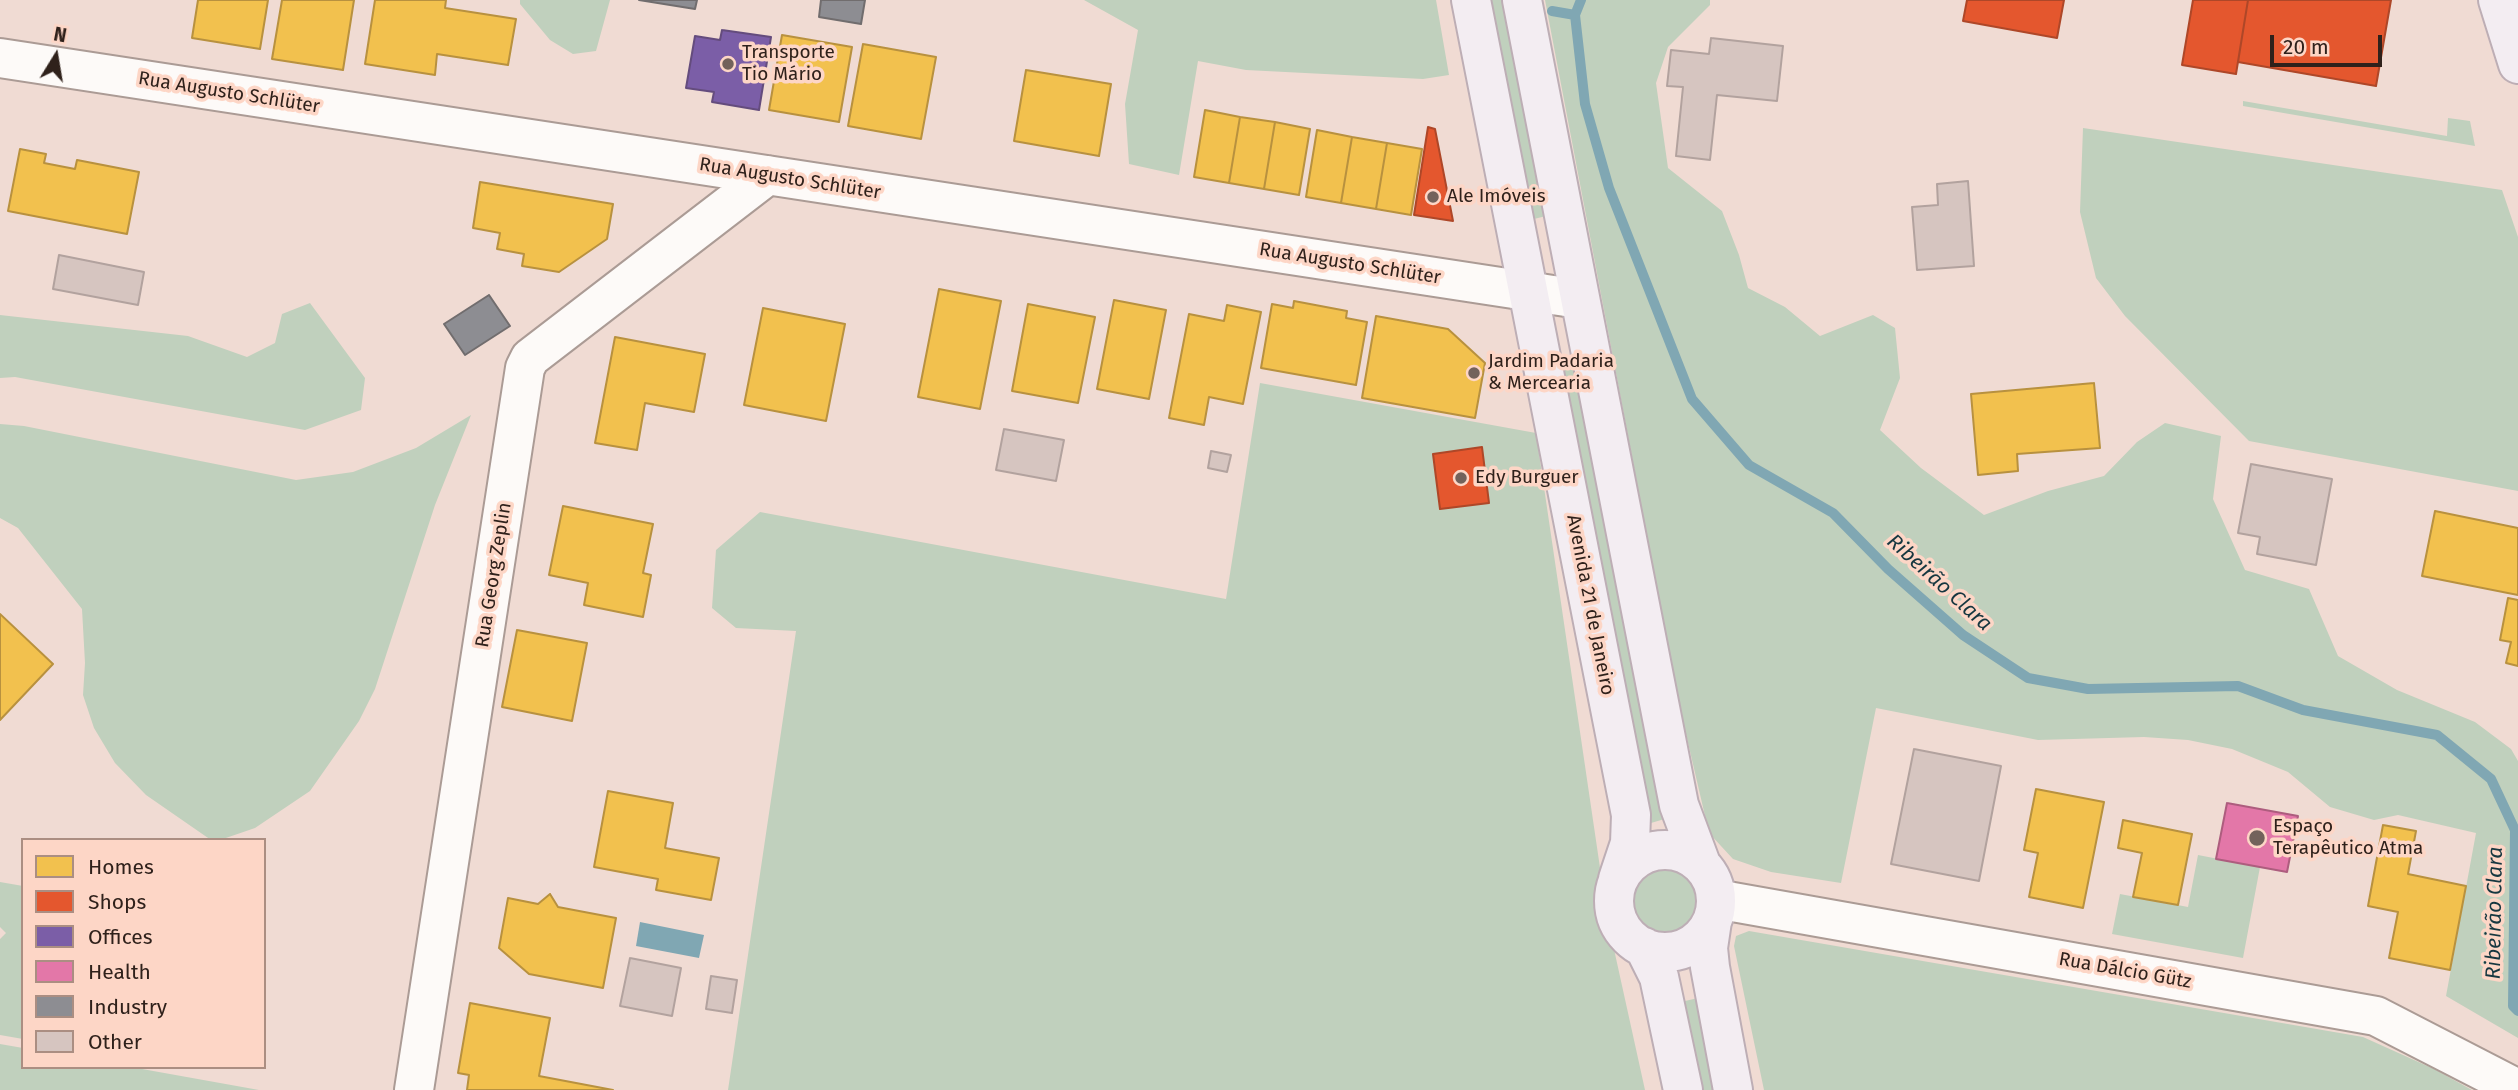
<!DOCTYPE html>
<html>
<head>
<meta charset="utf-8">
<style>
	body { margin:0 }
	#map { position:relative; width:2518px; height:1090px; overflow:hidden; background:#f0dbd3; font-family:"Fira Sans",sans-serif }
	canvas { display:block }
	.legend { position:absolute; left:21px; top:838px; width:245px; height:231px; box-sizing:border-box; background:#fdd6c6; border:2px solid #ab8e82; margin:0; padding:9px 12px; list-style:none; font-size:21px; color:#2f211b }
	.legend li { display:flex; align-items:center; gap:14px; height:35px }
	.legend b { width:35px; border:2px solid #ab8e82 }
	.north { position:absolute; left:21px; top:21px; width:70px; height:70px; -webkit-text-stroke:5px #fdd6c6; paint-order:stroke; rotate:11deg; font-size:19px; font-weight:700; line-height:28px; text-align:center; color:#2f211b }
	.north::after { content:''; display:block; margin:auto; width:24px; height:32px; background:#2f211b; clip-path:polygon(50% 0,100% 100%,50% 72%,0 100%) }
	.scale { position:absolute; left:2270px; top:35px; width:112px; height:32px; box-sizing:border-box; border:4px solid #2f211b; border-top:0; padding-left:9px; font-size:21px; line-height:24px; white-space:nowrap; color:#2f211b; -webkit-text-stroke:5px #fdd6c6; paint-order:stroke }
</style>
</head>
<body>
<div id="map">
<canvas width="2518" height="1090"></canvas>
<ul class="legend">
<li><b style="height:19px;background:#f2c14e"></b>Homes</li>
<li><b style="height:19px;background:#e4572e"></b>Shops</li>
<li><b style="height:19px;background:#7b5ea7"></b>Offices</li>
<li><b style="height:19px;background:#e377a8"></b>Health</li>
<li><b style="height:19px;background:#8d8d92"></b>Industry</li>
<li><b style="height:19px;background:#d6c5c0"></b>Other</li>
</ul>
<div class="north">N</div>
<div class="scale">20 m</div>
</div>
<script>
const g = document.querySelector('canvas').getContext('2d');
g.lineJoin = 'round';
function fillPath(path, color) { g.fillStyle = color; g.fill(path, 'evenodd'); }
const shape = rows => new Path2D(rows.map(r => 'M' + r).join(''));
function trace(path, color, width, dash) { g.strokeStyle = color; g.lineWidth = width; g.lineCap = dash ? 'butt' : 'round'; g.setLineDash(dash || []); g.stroke(path); }
function drawText(font, color, halo, rows, align = 'center') {
  g.font = font + ' "Fira Sans",sans-serif'; g.lineWidth = 7; g.setLineDash([]); g.textBaseline = 'middle'; g.strokeStyle = halo; g.fillStyle = color; for (const [text, x, y, turn = 0] of rows) {
    g.save(); g.translate(x, y); g.rotate((+turn || 0) * Math.PI / 180); g.textAlign = isNaN(turn) ? turn : align; if (halo) g.strokeText(text, 0, 0); g.fillText(text, 0, 0); g.restore();
  }
}
fillPath(shape([
	[520,0,610,0,596,51,573,54,550,40,520,4],
	[1084,0,1436,0,1449,75,1423,79,1246,70,1198,61,1179,175,1129,164,1125,104,1138,30],
	[1491,0,1503,0,1546,216,1534,219],
	[1545,0,1710,0,1710,5,1668,47,1656,83,1668,168,1722,211,1739,255,1748,288,1785,307,1820,336,1873,315,1895,328,1900,378,1880,430,1921,468,1984,515,2048,491,2104,476,2137,442,2165,423,2221,436,2213,499,2245,570,2309,589,2338,656,2397,690,2475,722,2511,749,2518,761,2518,1038,2446,996,2476,833,2398,815,2374,820,2330,807,2288,772,2232,749,2188,740,2144,737,2038,740,1876,708,1841,883,1771,872,1733,859,1709,833,1679,704],
	[2243,101,2447,136,2448,118,2470,121,2475,146,2243,106],
	[2083,128,2502,190,2518,237,2518,491,2249,441,2125,316,2096,278,2080,212],
	[310,303,365,378,361,410,305,430,15,377,0,378,0,315,188,336,247,357,275,343,282,314],
	[1574,361,1668,818,1651,823,1557,365],
	[1260,383,1536,433,1608,922,1645,1090,728,1090,796,631,736,628,712,608,716,550,760,512,1226,599],
	[471,415,435,505,375,689,359,721,310,791,255,828,220,840,211,840,146,795,115,763,94,728,83,695,85,663,82,609,18,528,0,518,0,424,24,426,296,480,353,472,416,448],
	[2198,855,2260,867,2243,958,2112,934,2120,894,2188,907],
	'1629 901a36 36 0 1 1 72 0a36 36 0 1 1-72 0Z',
	[0,882,23,886,23,1039,0,1035,0,939,6,933,0,927],
	[1749,931,2363,1037,2434,1069,2472,1090,1764,1090,1734,946,1736,936],
	[1698,998,1716,1090,1702,1090,1685,1001],
	[0,1044,23,1048,23,1067,131,1067,259,1090,0,1090]
]), '#c0d0bd');
fillPath(shape([
	[640,922,704,935,699,958,636,946]
]), '#80a7b3');
const homes = shape([
	[198,0,268,0,260,49,192,38,198,0],
	[282,0,354,0,343,70,272,59,282,0],
	[375,0,446,0,445,8,516,19,508,65,437,54,435,75,365,64,375,0],
	[782,35,852,47,839,122,769,110,782,35],
	[863,44,936,57,921,139,848,126,863,44],
	[1026,70,1111,84,1099,156,1014,141,1026,70],
	[1205,110,1240,117,1229,183,1194,177,1205,110],
	[1240,117,1275,122,1264,189,1229,183,1240,117],
	[1275,122,1310,129,1299,195,1264,189,1275,122],
	[1317,130,1352,137,1341,203,1306,197,1317,130],
	[1352,137,1387,143,1376,209,1341,203,1352,137],
	[1387,143,1422,149,1411,215,1376,209,1387,143],
	[20,149,46,154,44,163,75,169,77,160,139,172,127,234,8,211,20,149],
	[480,182,613,204,607,239,559,272,522,266,524,254,497,249,500,233,473,228,480,182],
	[939,289,1001,301,980,409,918,397,939,289],
	[1114,300,1166,310,1149,399,1097,389,1114,300],
	[1294,301,1347,311,1346,318,1367,322,1356,385,1261,368,1272,304,1293,308,1294,301],
	[1028,304,1095,317,1078,403,1012,391,1028,304],
	[1227,305,1261,312,1243,404,1209,397,1204,425,1169,418,1189,314,1224,321,1227,305],
	[763,308,845,324,826,421,744,405,763,308],
	[1376,316,1448,329,1485,363,1475,418,1362,398,1376,316],
	[615,337,705,354,694,412,645,403,637,450,595,443,615,337],
	[2094,383,2100,448,2017,454,2018,471,1978,475,1971,394,2094,383],
	[563,506,653,524,643,573,651,575,643,617,584,605,588,583,549,575,563,506],
	[2435,511,2518,528,2518,595,2422,576,2435,511],
	[2508,598,2518,600,2518,666,2506,663,2511,642,2500,640,2508,598],
	[0,614,53,664,0,720,0,614],
	[517,630,587,643,572,721,502,707,517,630],
	[2036,789,2104,802,2083,908,2029,897,2038,853,2024,850,2036,789],
	[608,791,673,803,665,848,719,858,711,900,656,890,658,879,594,867,608,791],
	[2123,820,2192,834,2178,905,2133,897,2142,853,2118,848,2123,820],
	[2383,825,2416,831,2408,874,2466,886,2450,970,2389,958,2398,912,2368,906,2383,825],
	[550,894,558,907,616,918,603,988,529,974,499,948,508,898,538,904,550,894],
	[470,1003,550,1018,539,1076,613,1090,467,1090,469,1075,458,1073,470,1003]
]);
fillPath(homes, '#f2c14e');
trace(homes, '#b8913f', 2);
const shops = shape([
	[1967,0,2064,0,2057,38,1963,21,1967,0],
	[2193,0,2248,0,2236,74,2182,65,2193,0],
	[2248,0,2391,0,2376,86,2238,62,2248,0],
	[1428,127,1435,129,1453,221,1414,215,1428,127],
	[1482,447,1489,503,1440,509,1433,454,1482,447]
]);
fillPath(shops, '#e4572e');
trace(shops, '#ae4728', 2);
const offices = shape([
	[722,30,771,37,759,110,712,102,714,92,686,88,695,36,720,40,722,30]
]);
fillPath(offices, '#7b5ea7');
trace(offices, '#644c7d', 2);
const health = shape([
	[2227,803,2298,816,2287,872,2216,859,2227,803]
]);
fillPath(health, '#e377a8');
trace(health, '#ad5d7e', 2);
const industry = shape([
	[639,0,697,0,695,9,639,0],
	[821,0,865,0,861,24,819,17,821,0],
	[489,295,510,326,465,355,444,324,489,295]
]);
fillPath(industry, '#8d8d92');
trace(industry, '#716d6e', 2);
trace(shape([
	[1581,0,1575,15,1585,104,1609,188,1692,399,1749,465,1833,513,1888,569,1963,635,2028,678,2088,689,2238,686,2303,710,2437,735,2491,779,2515,830,2513,1006,2518,1011],
	[1552,11,1575,15]
]), '#80a7b3', 10);
const building = shape([
	[1711,38,1783,46,1777,101,1717,95,1710,160,1676,156,1683,87,1667,86,1671,50,1709,54,1711,38],
	[1968,181,1974,266,1917,270,1912,207,1938,205,1937,184,1968,181],
	[59,255,144,272,138,305,53,289,59,255],
	[1004,429,1064,440,1056,481,996,470,1004,429],
	[1211,451,1231,455,1227,472,1208,468,1211,451],
	[2251,464,2332,479,2316,565,2257,554,2260,537,2238,533,2251,464],
	[1914,749,2001,766,1979,881,1891,864,1914,749],
	[630,958,681,968,672,1016,620,1006,630,958],
	[711,976,737,980,732,1013,706,1009,711,976]
]);
fillPath(building, '#d6c5c0');
trace(building, '#b2a29e', 2);
const minor = shape([
	[0,58,1579,299],
	[1716,899,2376,1016,2518,1089],
	[414,1090,525,368,530,358,768,175]
]);
const major = shape([
	[1471,0,1631,815,1630,843,1618,879],
	[1522,0,1679,805,1701,864],
	[2498,0,2518,64],
	'1614 901a51 51 0 1 1 102 0a51 51 0 1 1-102 0Z',
	[1712,921,1708,948,1710,967,1733,1090],
	[1644,947,1659,977,1683,1090]
]);
trace(minor, '#ab9b95', 42);
trace(major, '#bdaeb5', 42);
trace(minor, '#fdfaf8', 38);
trace(major, '#f3edf2', 38);
for (const [x, y, r, color] of [
	[728,64,7,"#73625b"],
	[1433,197,7,"#73625b"],
	[1474,373,7,"#73625b"],
	[1461,478,7,"#73625b"],
	[2257,838,9,"#73625b"]
]) { const dot = new Path2D(); dot.arc(x, y, r, 0, 2 * Math.PI); g.fillStyle = color; g.fill(dot); trace(dot, '#fdd6c6', 2.5); }
drawText('19px', '#2f211b', '#fdd6c6', [
	["Transporte",742,53],
	["Tio Mário",742,75],
	["Ale Imóveis",1447,197],
	["Jardim Padaria",1488,362],
	["& Mercearia",1488,384],
	["Edy Burguer",1475,478],
	["Espaço",2273,827],
	["Terapêutico Atma",2273,849]
], 'left');
drawText('19px', '#2f211b', '#fdd6c6', [
	["Rua Augusto Schlüter",229,93,9],
	["Rua Augusto Schlüter",790,179,9],
	["Rua Augusto Schlüter",1350,264,9],
	["Rua Georg Zeplin",494,575,-81],
	["Avenida 21 de Janeiro",1590,605,79],
	["Rua Dálcio Gütz",2125,971,10]
]);
drawText('italic 21px', '#163740', '#fdd6c6', [
	["Ribeirão Clara",1939,583,42],
	["Ribeirão Clara",2495,913,-89]
]);
</script>
</body>
</html>
